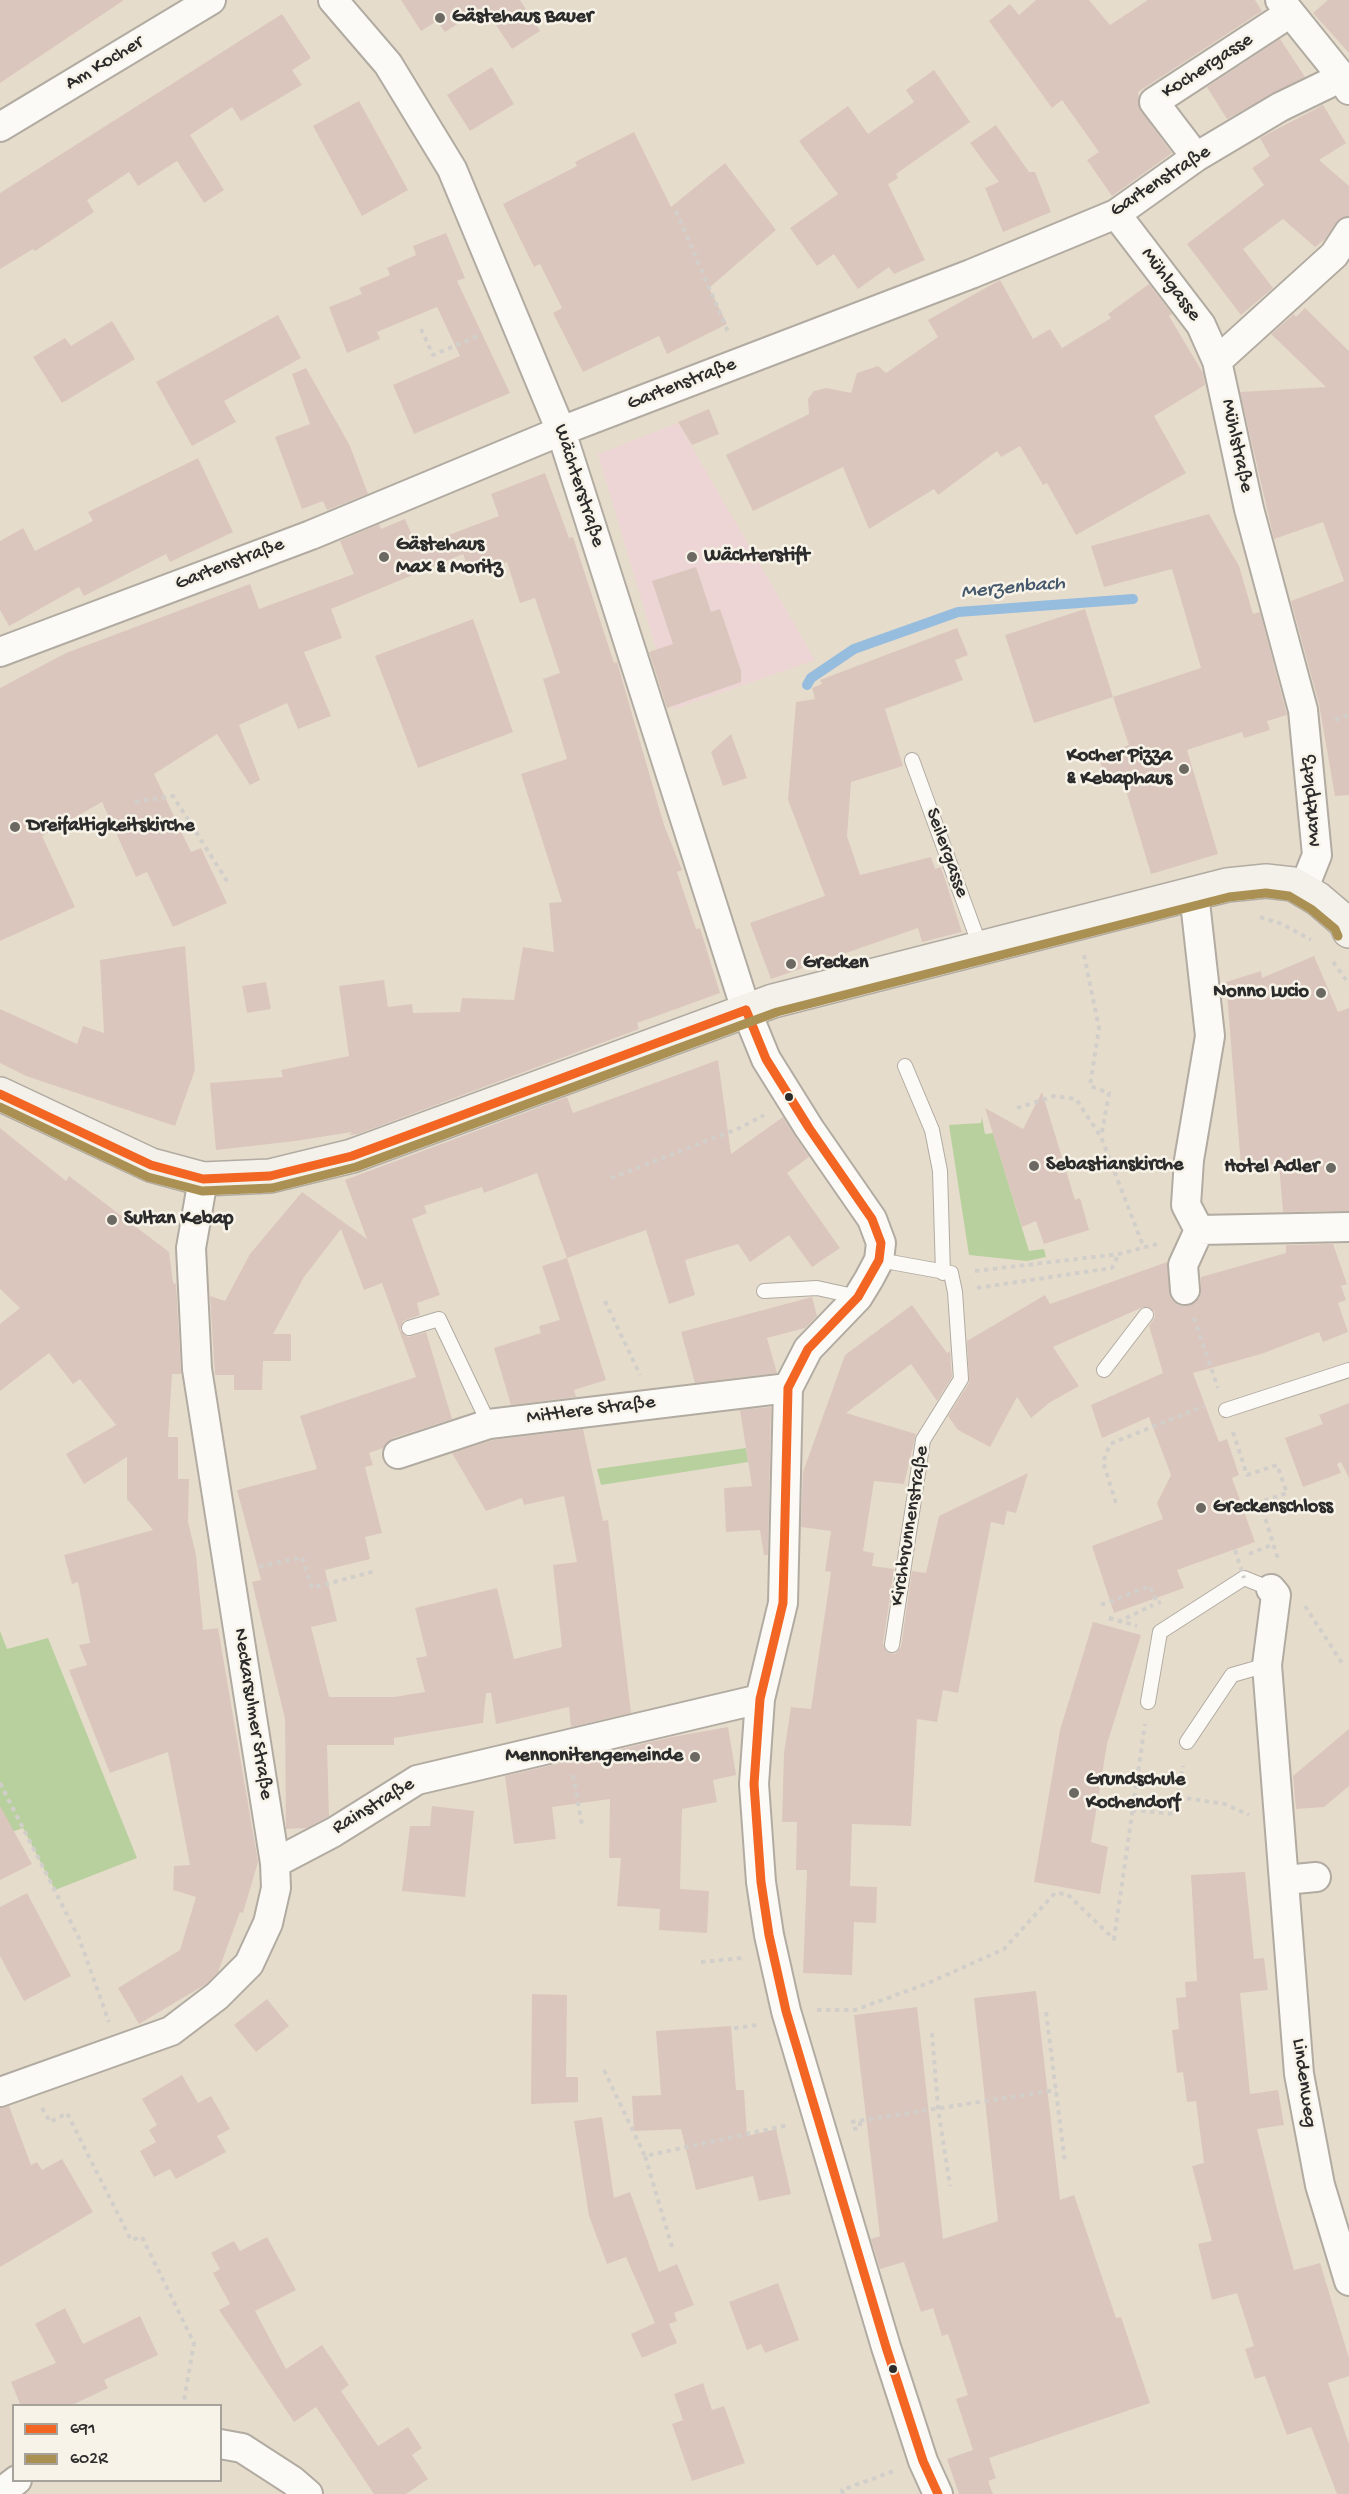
<!DOCTYPE html>
<html>
<head>
<meta charset="utf-8">
<style>
	body { margin:0 }
	#map { position:relative; width:1349px; height:2494px; overflow:hidden; background:#e6dccc; font-family:"Gochi Hand",sans-serif }
	canvas { display:block }
	.legend { position:absolute; left:12px; top:2404px; width:210px; height:78px; box-sizing:border-box; background:#f7f3e8; border:2px solid #a5a39c; margin:0; padding:8px 10px; list-style:none; font-size:18px; color:#2b2b2b }
	.legend li { display:flex; align-items:center; gap:12px; height:30px }
	.legend b { width:30px; border:2px solid #a5a39c }
</style>
</head>
<body>
<div id="map">
<canvas width="1349" height="2494"></canvas>
<ul class="legend">
<li><b style="height:8px;background:#f26522"></b>691</li>
<li><b style="height:8px;background:#aa9052"></b>602R</li>
</ul>
</div>
<script>
const g = document.querySelector('canvas').getContext('2d');
g.lineJoin = 'round';
function fillPath(path, color) { g.fillStyle = color; g.fill(path, 'evenodd'); }
const shape = rows => new Path2D(rows.map(r => 'M' + r).join(''));
function trace(path, color, width, dash) { g.strokeStyle = color; g.lineWidth = width; g.lineCap = dash ? 'butt' : 'round'; g.setLineDash(dash || []); g.stroke(path); }
function drawText(font, color, halo, rows, align = 'center') {
  g.font = font + ' "Gochi Hand",sans-serif'; g.lineWidth = 5; g.setLineDash([]); g.textBaseline = 'middle'; g.strokeStyle = halo; g.fillStyle = color; for (const [text, x, y, turn = 0] of rows) {
    g.save(); g.translate(x, y); g.rotate((+turn || 0) * Math.PI / 180); g.textAlign = isNaN(turn) ? turn : align; if (halo) g.strokeText(text, 0, 0); g.fillText(text, 0, 0); g.restore();
  }
}
fillPath(shape([
	[678,423,815,660,674,709,598,454]
]), '#eed5d5');
fillPath(shape([
	[982,1117,985,1134,993,1133,1029,1251,1044,1249,1046,1257,1027,1261,969,1255,949,1125,981,1123],
	[746,1448,748,1462,601,1485,597,1469],
	[0,1631,7,1649,48,1638,137,1858,55,1890,23,1828,0,1836]
]), '#b8d09e');
trace(shape([
	[807,685,811,678,854,649,958,612,1133,599]
]), '#96bcde', 10);
fillPath(shape([
	[0,0,124,0,0,83],
	[401,0,520,0,540,31,512,49,484,7,445,32,437,21,421,31],
	[1036,0,1089,0,1110,25,1148,0,1255,0,1262,11,1138,92,1141,111,1172,153,1112,196,1087,160,1099,152,1062,100,1052,108,989,21,1010,4,1019,15],
	[1328,0,1349,0,1349,53,1313,13],
	[282,14,311,58,292,70,302,85,241,121,232,107,190,135,224,190,204,203,177,161,138,186,129,172,87,200,94,212,35,251,33,249,0,269,0,193],
	[1280,39,1305,77,1227,119,1207,87],
	[492,67,514,104,470,131,447,95],
	[934,70,970,122,896,174,898,178,888,184,925,260,894,274,889,267,858,289,834,254,817,266,790,228,838,194,799,141,848,106,868,134,914,102,906,90],
	[359,101,408,190,362,216,313,126],
	[1323,105,1346,143,1319,160,1349,186,1349,216,1336,223,1325,239,1315,247,1283,219,1243,249,1273,288,1241,315,1187,244,1264,185,1252,168,1270,156,1260,138],
	[996,125,1029,172,1035,172,1051,212,1003,232,985,188,999,182,970,143],
	[634,132,671,207,725,163,776,230,709,288,727,324,667,354,659,336,583,372,553,313,562,308,540,264,534,267,503,204,577,166,575,162],
	[446,233,465,278,457,281,510,393,414,434,393,385,460,356,437,307,377,332,380,339,347,353,329,307,362,294,359,288,390,275,387,268,416,255,413,246],
	[1000,280,1033,339,1050,329,1062,348,1111,318,1108,314,1149,284,1172,314,1169,316,1203,373,1205,385,1154,416,1186,473,1076,535,1047,483,1043,485,1020,446,1001,457,997,451,938,495,934,489,869,529,843,467,753,511,726,455,809,414,808,399,814,391,826,388,851,393,857,373,878,366,886,373,938,337,928,320],
	[1305,308,1349,351,1349,795,1335,796,1319,704,1291,601,1344,581,1323,522,1274,539,1240,392,1326,387,1271,334,1294,314,1296,317],
	[278,315,301,358,224,401,236,422,192,446,156,382],
	[112,321,135,359,62,403,33,357,65,338,71,346],
	[306,368,350,446,368,494,327,510,323,501,302,509,275,437,310,424,292,374],
	[709,409,719,434,692,445,678,422],
	[198,458,233,532,170,562,166,554,84,596,79,587,9,626,0,610,0,541,23,528,35,551,93,521,88,512],
	[545,473,569,538,573,537,614,663,617,662,664,825,682,870,677,872,696,929,700,928,720,993,637,1023,639,1029,358,1134,349,1135,352,1132,295,1141,216,1150,210,1083,283,1077,281,1070,349,1056,339,986,384,980,388,1007,412,1004,413,1013,460,1012,462,998,514,1000,523,947,554,952,549,903,562,902,521,774,567,759,543,679,560,673,535,598,520,603,507,562,471,576,463,554,331,609,342,638,304,652,331,716,298,729,287,703,239,725,260,780,250,785,217,734,154,774,191,852,201,848,227,903,173,927,147,872,136,877,102,802,42,836,75,907,0,941,0,688,66,653,250,584,259,609,354,574,340,541,379,524,381,529,405,519,417,547,499,516,491,494],
	[1209,514,1239,566,1253,614,1260,612,1287,715,1267,721,1270,730,1244,738,1242,732,1187,750,1218,854,1151,874,1121,774,1106,780,1098,755,1129,745,1113,697,1034,723,1005,635,1085,609,1113,697,1201,668,1172,569,1104,587,1091,546],
	[696,567,711,612,720,609,741,671,741,682,667,708,649,652,673,644,652,581],
	[473,619,513,732,418,768,375,656],
	[957,628,968,655,955,660,963,680,885,709,903,766,851,782,847,836,860,875,931,857,935,869,941,867,962,932,922,942,918,928,771,979,750,923,825,896,788,800,796,702,815,699,812,688,822,684,820,680],
	[731,734,747,778,723,786,711,752],
	[185,946,195,1070,175,1126,26,1076,0,1063,0,1009,77,1044,83,1026,104,1033,100,960],
	[1314,956,1338,1012,1349,1008,1349,1211,1283,1212,1279,1164,1241,1166,1226,982,1261,971,1262,978],
	[266,982,271,1009,247,1013,242,986],
	[718,1060,731,1154,783,1117,809,1157,787,1173,840,1248,812,1267,789,1235,750,1262,738,1244,685,1260,695,1295,669,1304,646,1230,567,1258,537,1173,484,1193,482,1187,424,1206,427,1213,412,1219,440,1295,417,1303,420,1315,403,1321,400,1330,408,1337,426,1332,452,1419,393,1438,383,1448,369,1453,373,1465,365,1467,382,1533,365,1537,370,1559,325,1570,337,1621,311,1627,329,1697,394,1697,425,1692,416,1658,427,1656,415,1608,497,1588,514,1659,562,1647,553,1565,577,1562,564,1496,524,1505,522,1498,486,1511,452,1453,493,1440,583,1429,603,1521,608,1520,631,1713,571,1727,569,1707,496,1724,491,1693,486,1693,483,1723,394,1738,394,1745,327,1745,329,1816,307,1828,286,1829,285,1719,252,1582,261,1580,237,1490,317,1469,300,1416,416,1377,382,1283,364,1290,341,1229,304,1277,273,1334,291,1334,291,1361,263,1361,262,1390,234,1390,234,1375,215,1375,210,1296,225,1301,250,1254,302,1192,367,1239,345,1180,567,1097,573,1113],
	[1042,1092,1075,1200,1080,1198,1089,1230,1044,1244,1036,1221,1022,1227,985,1108,1023,1129],
	[0,1128,66,1181,69,1176,169,1252,173,1283,176,1284,181,1374,172,1374,168,1437,178,1437,178,1479,189,1479,188,1522,196,1555,203,1630,218,1628,258,1862,243,1913,240,1912,218,1972,206,1984,139,2024,118,1988,180,1950,196,1897,173,1890,174,1866,190,1865,168,1752,110,1773,69,1670,87,1665,79,1645,90,1643,78,1582,72,1584,64,1555,153,1530,127,1499,127,1457,84,1484,66,1454,116,1425,80,1379,73,1384,49,1353,0,1391,0,1324,20,1308,0,1289],
	[1333,1244,1347,1284,1341,1286,1346,1300,1338,1303,1348,1332,1323,1342,1319,1332,1261,1354,1193,1373,1219,1442,1227,1439,1239,1475,1232,1478,1255,1542,1177,1570,1184,1588,1114,1613,1092,1546,1163,1519,1157,1503,1171,1475,1149,1417,1102,1438,1091,1405,1163,1373,1149,1326,1155,1317,1154,1311,1143,1307,1053,1347,1079,1386,1049,1403,1031,1418,1017,1397,990,1447,958,1430,948,1416,969,1383,967,1341,1045,1295,1050,1304,1167,1262,1171,1299,1178,1305,1187,1306,1195,1303,1200,1297,1201,1277,1286,1253,1286,1245],
	[567,1258,606,1380,574,1390,576,1397,511,1405,494,1348,541,1333,539,1326,560,1320,542,1266],
	[812,1297,817,1316,805,1328,767,1338,777,1373,695,1383,681,1332],
	[912,1305,947,1353,950,1351,952,1377,937,1401,911,1364,846,1413,916,1434,904,1484,874,1481,863,1551,874,1553,872,1566,894,1569,883,1644,887,1652,895,1654,901,1647,912,1571,926,1573,939,1516,1028,1473,1016,1513,1007,1511,1004,1525,991,1522,958,1693,943,1690,937,1722,917,1719,911,1826,852,1824,850,1886,877,1887,876,1923,854,1922,852,1975,803,1973,807,1870,796,1870,797,1822,782,1822,784,1753,791,1707,811,1709,831,1572,825,1571,831,1531,801,1527,803,1472,845,1355],
	[1349,1403,1349,1478,1341,1462,1337,1464,1341,1473,1303,1487,1285,1438,1323,1424,1319,1415],
	[771,1407,768,1555,764,1555,760,1530,726,1532,724,1488,752,1486,740,1410],
	[1093,1622,1141,1635,1107,1744,1091,1842,1108,1847,1100,1894,1034,1882,1060,1730],
	[728,1727,736,1775,713,1780,717,1802,682,1809,680,1889,709,1891,707,1933,659,1930,660,1909,617,1906,621,1858,609,1858,610,1799,552,1807,556,1839,514,1844,505,1776,672,1737],
	[1349,1729,1349,1786,1324,1807,1296,1809,1293,1776],
	[0,1806,32,1864,0,1880],
	[432,1806,474,1811,465,1897,402,1891,410,1826,430,1826],
	[1245,1872,1254,1959,1264,1958,1268,1990,1240,1993,1250,2094,1278,2090,1284,2125,1257,2129,1277,2209,1294,2270,1320,2263,1349,2358,1349,2376,1328,2383,1349,2444,1349,2494,1337,2494,1311,2427,1287,2435,1265,2376,1255,2379,1245,2349,1254,2346,1237,2293,1212,2300,1198,2244,1212,2241,1192,2166,1204,2163,1196,2101,1187,2102,1183,2072,1177,2073,1172,2030,1179,2029,1176,1998,1186,1997,1185,1982,1197,1981,1191,1875],
	[27,1893,71,1976,24,2001,0,1956,0,1907],
	[1036,1991,1060,2200,1074,2195,1116,2318,1121,2317,1150,2403,989,2458,996,2478,988,2481,993,2494,959,2494,947,2459,973,2450,956,2399,968,2395,948,2334,942,2336,933,2308,921,2312,904,2262,880,2269,871,2239,880,2236,854,2015,917,2007,943,2239,998,2221,974,1998],
	[532,1994,567,1995,566,2077,578,2077,578,2102,531,2104],
	[267,1999,289,2026,256,2052,234,2025],
	[731,2026,736,2090,744,2090,747,2136,776,2129,791,2194,759,2201,753,2176,696,2190,681,2129,634,2131,632,2096,661,2095,656,2031],
	[182,2075,198,2103,211,2096,230,2129,217,2136,226,2152,176,2179,170,2169,154,2177,140,2151,156,2142,149,2130,157,2125,142,2099],
	[9,2106,31,2165,37,2162,42,2170,62,2159,93,2212,0,2267,0,2108],
	[602,2117,614,2198,630,2192,659,2272,677,2264,694,2305,674,2313,677,2321,669,2324,677,2343,642,2358,631,2334,655,2323,626,2257,607,2264,589,2216,574,2121],
	[267,2237,296,2290,255,2311,286,2369,322,2345,349,2385,341,2391,378,2446,408,2427,422,2448,412,2455,428,2479,406,2494,374,2494,316,2407,294,2422,219,2310,230,2304,213,2273,220,2269,211,2253,234,2241,240,2251],
	[778,2283,799,2340,765,2353,761,2344,747,2350,729,2302],
	[65,2308,83,2344,140,2316,158,2355,104,2380,108,2388,70,2406,21,2406,11,2382,56,2363,35,2324],
	[703,2383,712,2410,724,2406,745,2463,692,2481,672,2424,683,2420,674,2394]
]), '#dbc6bd');
const service = shape([
	[912,760,980,946],
	[905,1066,932,1130,940,1171,943,1273],
	[879,1260,951,1273,955,1292,961,1379,923,1440,892,1645],
	[764,1291,817,1288,858,1297],
	[409,1328,439,1319,489,1424],
	[1104,1370,1146,1315],
	[1226,1410,1349,1370],
	[1148,1702,1160,1632,1244,1578,1271,1589],
	[1187,1742,1232,1675,1267,1665]
]);
const minor = shape([
	[333,0,388,64,452,169,561,431,746,1010,766,1059,809,1128,872,1219,881,1243,879,1260,869,1279,858,1297,808,1349,788,1388,783,1603,760,1699,754,1784,761,1882,769,1935,786,2011,886,2347,923,2461,938,2494],
	[1280,0,1342,77,1349,90],
	[0,127,211,0],
	[1196,157,1154,102,1290,13],
	[1116,214,1201,325,1217,361],
	[0,652,311,535,561,431,971,274,1116,214,1196,157,1280,107,1342,77],
	[1303,890,1317,855,1303,710,1249,509,1217,361,1334,255,1349,232],
	[1194,893,1210,1036,1189,1160,1186,1205,1199,1230],
	[1199,1230,1349,1227],
	[1185,1290,1183,1265,1199,1230],
	[398,1454,489,1424,788,1388],
	[1271,1589,1276,1595,1267,1665,1299,2074,1320,2185,1349,2281],
	[275,1863,334,1832,417,1780,760,1699],
	[1285,1880,1316,1877],
	[0,2092,171,2031,217,1996,249,1964,268,1923,276,1888,275,1863,197,1369,191,1248,203,1179],
	[220,2444,242,2448,293,2481,308,2494],
	[0,2493,17,2480]
]);
const secondary = shape([
	[0,1094,151,1165,203,1179,270,1176,352,1156,773,1001,1227,885,1266,881,1293,884,1318,899,1345,922,1349,931]
]);
trace(service, '#b1aba1', 16);
trace(minor, '#b1aba1', 32);
trace(secondary, '#b1aba1', 36);
trace(shape([
	[676,211,729,334],
	[421,329,433,355,478,336],
	[1335,720,1349,715],
	[135,802,173,796,229,884],
	[1260,917,1282,924,1311,940],
	[1084,955,1099,1028,1090,1086,1109,1093,1101,1137],
	[1333,962,1349,984],
	[1017,1108,1054,1096,1076,1099,1101,1137,1144,1248],
	[611,1178,740,1128,764,1115],
	[975,1271,1119,1254,1157,1244],
	[977,1288,1112,1268,1118,1255],
	[605,1301,640,1375],
	[1194,1318,1218,1388],
	[1233,1432,1247,1475,1277,1465,1287,1493,1260,1502,1278,1559],
	[1116,1503,1103,1462,1110,1444,1204,1406],
	[1249,1554,1274,1544],
	[259,1567,302,1557,312,1588,375,1571],
	[1101,1605,1150,1586,1157,1603,1161,1602],
	[1305,1606,1344,1666],
	[1109,1618,1120,1621,1153,1605],
	[573,1775,582,1825],
	[0,1783,79,1938,109,2022],
	[1178,1797,1225,1804,1249,1815],
	[1132,1810,1174,1814,1183,1766],
	[701,1962,743,1958],
	[817,2010,855,2010,926,1984,1004,1949,1055,1893,1067,1894,1114,1939,1145,1724],
	[1046,2012,1065,2163],
	[734,2028,759,2025],
	[932,2033,938,2108,950,2186],
	[604,2070,645,2156],
	[42,2108,50,2122,67,2113,131,2240,142,2237,194,2343,183,2406],
	[851,2122,1056,2090],
	[853,2129,860,2128,860,2120],
	[672,2247,645,2156,788,2125],
	[843,2494,842,2490,894,2471]
]), '#d2cfcb', 4, [4.5, 4.5]);
trace(service, '#fbfaf7', 14);
trace(minor, '#fbfaf7', 28);
trace(secondary, '#f4f0ea', 33);
trace(shape([
	[1235,1550,1244,1578],
	[1109,1618,1137,1626]
]), '#d2cfcb', 4, [4.5, 4.5]);
trace(shape([
	[746,1010,766,1059,809,1128,872,1219,881,1243,879,1260,858,1297,808,1349,788,1388,783,1603,760,1699,754,1784,761,1882,769,1935,786,2011,886,2347,923,2461,938,2494],
	[0,1094,151,1165,203,1179,270,1176,352,1156,746,1010]
]), '#f26522', 9);
trace(shape([
	[0,1107,148,1177,202,1191,272,1188,356,1167,777,1012,1229,897,1266,893,1289,896,1311,909,1335,929,1338,936]
]), '#aa9052', 9);
for (const [x, y, r, color] of [
	[440,18,6,"#6c6963"],
	[384,557,6,"#6c6963"],
	[692,557,6,"#6c6963"],
	[1184,769,6,"#6c6963"],
	[15,827,6,"#6c6963"],
	[791,964,6,"#6c6963"],
	[1321,993,6,"#6c6963"],
	[789,1097,5,"#2b2b2b"],
	[1034,1166,6,"#6c6963"],
	[1331,1168,6,"#6c6963"],
	[112,1220,6,"#6c6963"],
	[1201,1508,6,"#6c6963"],
	[695,1757,6,"#6c6963"],
	[1074,1793,6,"#6c6963"],
	[893,2369,5,"#2b2b2b"]
]) { const dot = new Path2D(); dot.arc(x, y, r, 0, 2 * Math.PI); g.fillStyle = color; g.fill(dot); trace(dot, '#f7f3e8', 2); }
drawText('bold 20px', '#2b2b2b', '#f7f3e8', [
	["Gästehaus Bauer",452,18],
	["Gästehaus",396,546],
	["Max & Moritz",396,569],
	["Wächterstift",704,557],
	["Kocher Pizza",1172,757,"right"],
	["& Kebaphaus",1172,780,"right"],
	["Dreifaltigkeitskirche",27,827],
	["Grecken",803,964],
	["Nonno Lucio",1309,993,"right"],
	["Sebastianskirche",1046,1166],
	["Hotel Adler",1319,1168,"right"],
	["Sultan Kebap",124,1220],
	["Greckenschloss",1213,1508],
	["Mennonitengemeinde",683,1757,"right"],
	["Grundschule",1086,1781],
	["Kochendorf",1086,1804]
], 'left');
drawText('20px', '#2b2b2b', '#f7f3e8', [
	["Am Kocher",105,64,-31],
	["Kochergasse",1208,67,-33],
	["Gartenstraße",1161,182,-33],
	["Mühlgasse",1170,285,53],
	["Gartenstraße",682,385,-21],
	["Mühlstraße",1236,446,78],
	["Wächterstraße",578,486,72],
	["Gartenstraße",230,565,-21],
	["Marktplatz",1312,801,-95],
	["Seilergasse",946,853,70],
	["Mittlere Straße",591,1411,-7],
	["Kirchbrunnenstraße",911,1526,-81],
	["Neckarsulmer Straße",252,1714,81],
	["Rainstraße",374,1807,-31],
	["Lindenweg",1303,2083,82]
]);
drawText('italic 21px', '#45596c', '#f7f3e8', [
	["Merzenbach",1013,589,-5]
]);
</script>
</body>
</html>
